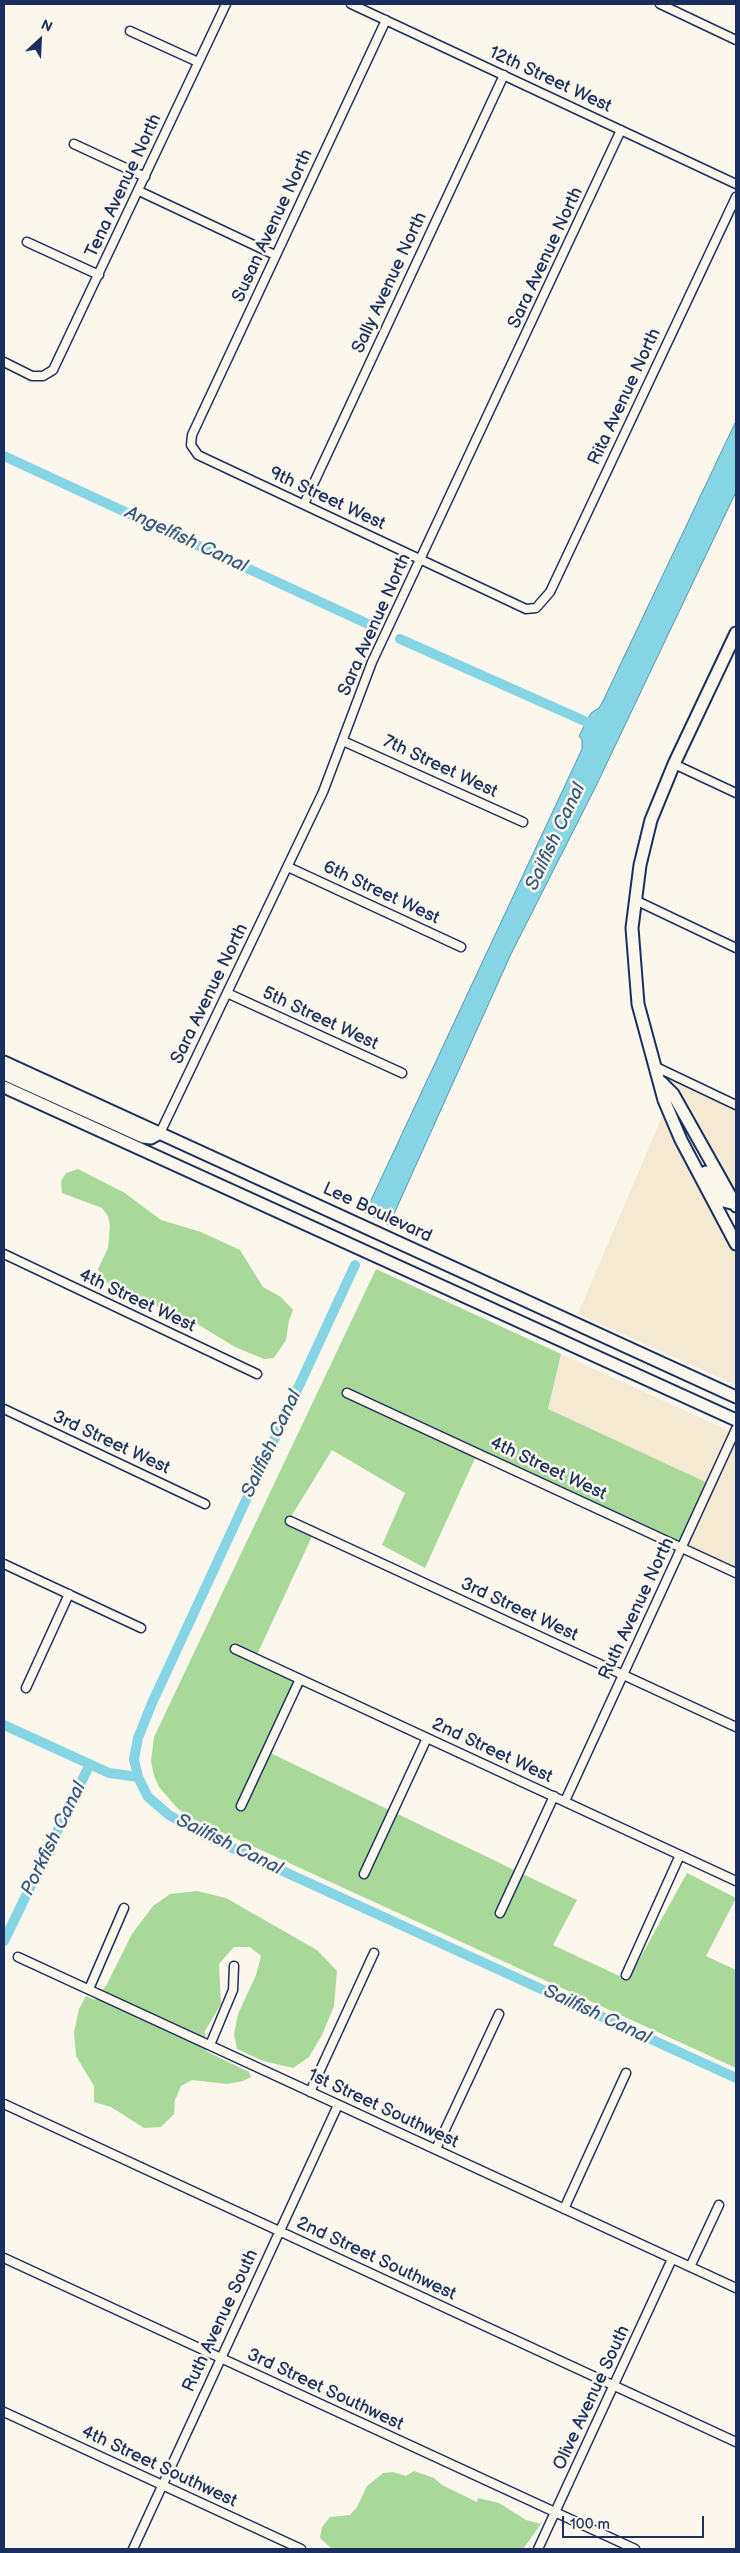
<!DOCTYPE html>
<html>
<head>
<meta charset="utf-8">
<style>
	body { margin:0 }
	#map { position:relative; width:740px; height:2553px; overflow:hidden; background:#fbf7ec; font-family:"Balsamiq Sans",sans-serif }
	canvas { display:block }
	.frame { position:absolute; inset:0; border:5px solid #1b2f5e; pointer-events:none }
	.north { position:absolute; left:15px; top:15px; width:50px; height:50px; -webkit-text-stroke:4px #fbf7ec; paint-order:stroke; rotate:25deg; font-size:14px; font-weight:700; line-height:20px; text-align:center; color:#1b2f5e }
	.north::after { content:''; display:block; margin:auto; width:18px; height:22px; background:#1b2f5e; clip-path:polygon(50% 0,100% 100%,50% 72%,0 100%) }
	.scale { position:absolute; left:562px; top:2516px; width:142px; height:22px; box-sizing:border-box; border:2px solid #1b2f5e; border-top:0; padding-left:6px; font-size:15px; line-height:18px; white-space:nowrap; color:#1b2f5e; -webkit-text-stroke:4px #fbf7ec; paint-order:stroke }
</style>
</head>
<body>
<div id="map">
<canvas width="740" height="2553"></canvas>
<div class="frame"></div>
<div class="north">N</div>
<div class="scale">100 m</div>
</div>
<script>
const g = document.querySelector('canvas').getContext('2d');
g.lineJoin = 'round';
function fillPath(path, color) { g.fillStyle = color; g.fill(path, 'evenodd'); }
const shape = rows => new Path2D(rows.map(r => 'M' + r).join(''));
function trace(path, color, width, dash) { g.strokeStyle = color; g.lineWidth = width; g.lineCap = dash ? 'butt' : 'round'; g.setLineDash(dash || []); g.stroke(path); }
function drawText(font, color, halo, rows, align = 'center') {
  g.font = font + ' "Balsamiq Sans",sans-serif'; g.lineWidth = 5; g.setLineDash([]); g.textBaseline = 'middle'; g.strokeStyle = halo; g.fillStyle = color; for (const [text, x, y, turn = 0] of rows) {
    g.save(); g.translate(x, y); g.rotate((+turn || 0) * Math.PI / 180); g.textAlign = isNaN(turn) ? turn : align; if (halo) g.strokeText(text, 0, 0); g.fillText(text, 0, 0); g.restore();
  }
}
fillPath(shape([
	[664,1074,736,1109,736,1196,677,1091],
	[664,1112,674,1141,721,1226,720,1229,723,1230,736,1255,736,1385,578,1314],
	[561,1354,736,1434,736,1571,682,1546,548,1409]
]), '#f4e9d3');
fillPath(shape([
	[78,1169,125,1193,161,1220,201,1232,240,1250,263,1287,281,1297,293,1310,289,1320,286,1340,274,1358,264,1359,235,1347,189,1319,129,1296,102,1279,98,1269,108,1248,110,1226,108,1216,102,1208,62,1193,61,1181,66,1173],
	[376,1269,561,1354,548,1409,712,1485,682,1546,477,1454,425,1568,382,1545,405,1493,332,1450,289,1520,314,1532,256,1657,304,1686,262,1749,577,1900,553,1945,628,1980,687,1873,736,1898,706,1956,736,1970,736,2068,191,1818,178,1809,159,1787,154,1776,151,1761,154,1737],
	[197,1891,226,1898,317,1950,337,1971,334,2006,322,2035,309,2057,293,2068,263,2061,237,2049,234,2034,238,2014,256,1975,261,1956,250,1947,234,1947,219,1964,221,2004,205,2031,206,2051,249,2072,251,2077,243,2081,227,2084,192,2080,181,2086,175,2100,174,2114,161,2127,144,2128,111,2107,94,2102,94,2086,76,2056,74,2032,79,2009,86,1996,95,2000,107,1984,132,1934,153,1906,170,1894],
	[414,2471,434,2478,442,2485,477,2502,478,2498,499,2503,526,2520,541,2524,523,2549,332,2549,320,2538,322,2527,330,2517,350,2515,357,2507,367,2486,383,2473,393,2472,406,2476]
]), '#a8d999');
const water = shape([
	[736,421,736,492,595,788,511,954,389,1225,365,1213,582,749,582,740,579,736,591,713,599,708,603,701,736,421]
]);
fillPath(water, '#86d5e4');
trace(water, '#5b93ae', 1);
trace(shape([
	[4,456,368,624],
	[400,639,598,727],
	[355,1265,152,1703,138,1738,134,1759,138,1777,148,1797,169,1815,204,1835,736,2078],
	[4,1725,109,1773,138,1777],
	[4,1941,90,1764]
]), '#86d5e4', 10);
const street = shape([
	[351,4,736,184],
	[660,4,736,40],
	[386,20,192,435,191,445,198,455,526,609,536,608,550,592,736,197],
	[130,31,198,62],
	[74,144,145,177],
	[139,191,275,255],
	[27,242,99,275],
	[4,362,32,376,43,376,53,370,226,4],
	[304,504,504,75],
	[343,741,523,822],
	[674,764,736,793],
	[288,867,461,947],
	[635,900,736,948],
	[227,993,402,1073],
	[654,1066,736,1105],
	[160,1133,323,792,372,662,621,130],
	[4,1254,257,1374],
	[347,1393,736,1573],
	[4,1409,205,1504],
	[290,1521,736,1727],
	[4,1564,141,1628],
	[235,1649,736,1881],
	[26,1688,69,1594],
	[565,1801,736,1429],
	[241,1806,300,1679],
	[364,1874,427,1738],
	[500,1913,554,1796],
	[18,1957,736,2288],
	[626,1975,680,1855],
	[89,1989,124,1908],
	[210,2045,233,1990,234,1966],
	[310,2092,374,1953],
	[4,2104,736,2442],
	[436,2149,499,2014],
	[564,2209,626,2073],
	[4,2258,635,2549],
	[690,2267,719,2205],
	[4,2412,301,2549],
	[133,2549,338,2105],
	[538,2549,672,2259]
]);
const secondary = shape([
	[736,633,674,764,651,820,640,865,632,928,638,1004,664,1100,681,1140,736,1244],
	[4,1062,736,1397],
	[4,1074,143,1137,151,1138,160,1133],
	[661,1082,673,1094,736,1206],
	[4,1087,736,1420],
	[706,1172,724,1201,735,1204]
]);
trace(street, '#1b2f5e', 11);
trace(secondary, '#1b2f5e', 15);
trace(street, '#fbf7ec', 8);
trace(secondary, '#fbf7ec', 11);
drawText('18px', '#1b2f5e', '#fbf7ec', [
	["12th Street West",550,80,25],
	["Tena Avenue North",124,186,-65],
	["Susan Avenue North",273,226,-65],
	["Sara Avenue North",546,258,-65],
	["Sally Avenue North",390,283,-65],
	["Rita Avenue North",625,397,-65],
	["9th Street West",327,499,25],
	["Sara Avenue North",375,625,-66],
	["7th Street West",440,767,25],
	["6th Street West",381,893,25],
	["Sara Avenue North",210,994,-64],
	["5th Street West",320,1019,25],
	["Lee Boulevard",377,1213,25],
	["4th Street West",137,1301,25],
	["3rd Street West",111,1443,25],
	["4th Street West",548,1469,25],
	["Ruth Avenue North",637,1609,-65],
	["3rd Street West",519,1610,25],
	["2nd Street West",492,1751,25],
	["1st Street Southwest",383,2109,25],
	["2nd Street Southwest",376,2259,25],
	["Ruth Avenue South",221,2321,-65],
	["3rd Street Southwest",325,2390,25],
	["Olive Avenue South",592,2398,-65],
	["4th Street Southwest",159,2467,25]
]);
drawText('italic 19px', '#365880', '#fbf7ec', [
	["Angelfish Canal",186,540,25],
	["Sailfish Canal",556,837,-65],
	["Sailfish Canal",272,1444,-65],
	["Porkfish Canal",54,1839,-64],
	["Sailfish Canal",229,1845,26],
	["Sailfish Canal",597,2015,25]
]);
</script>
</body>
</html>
